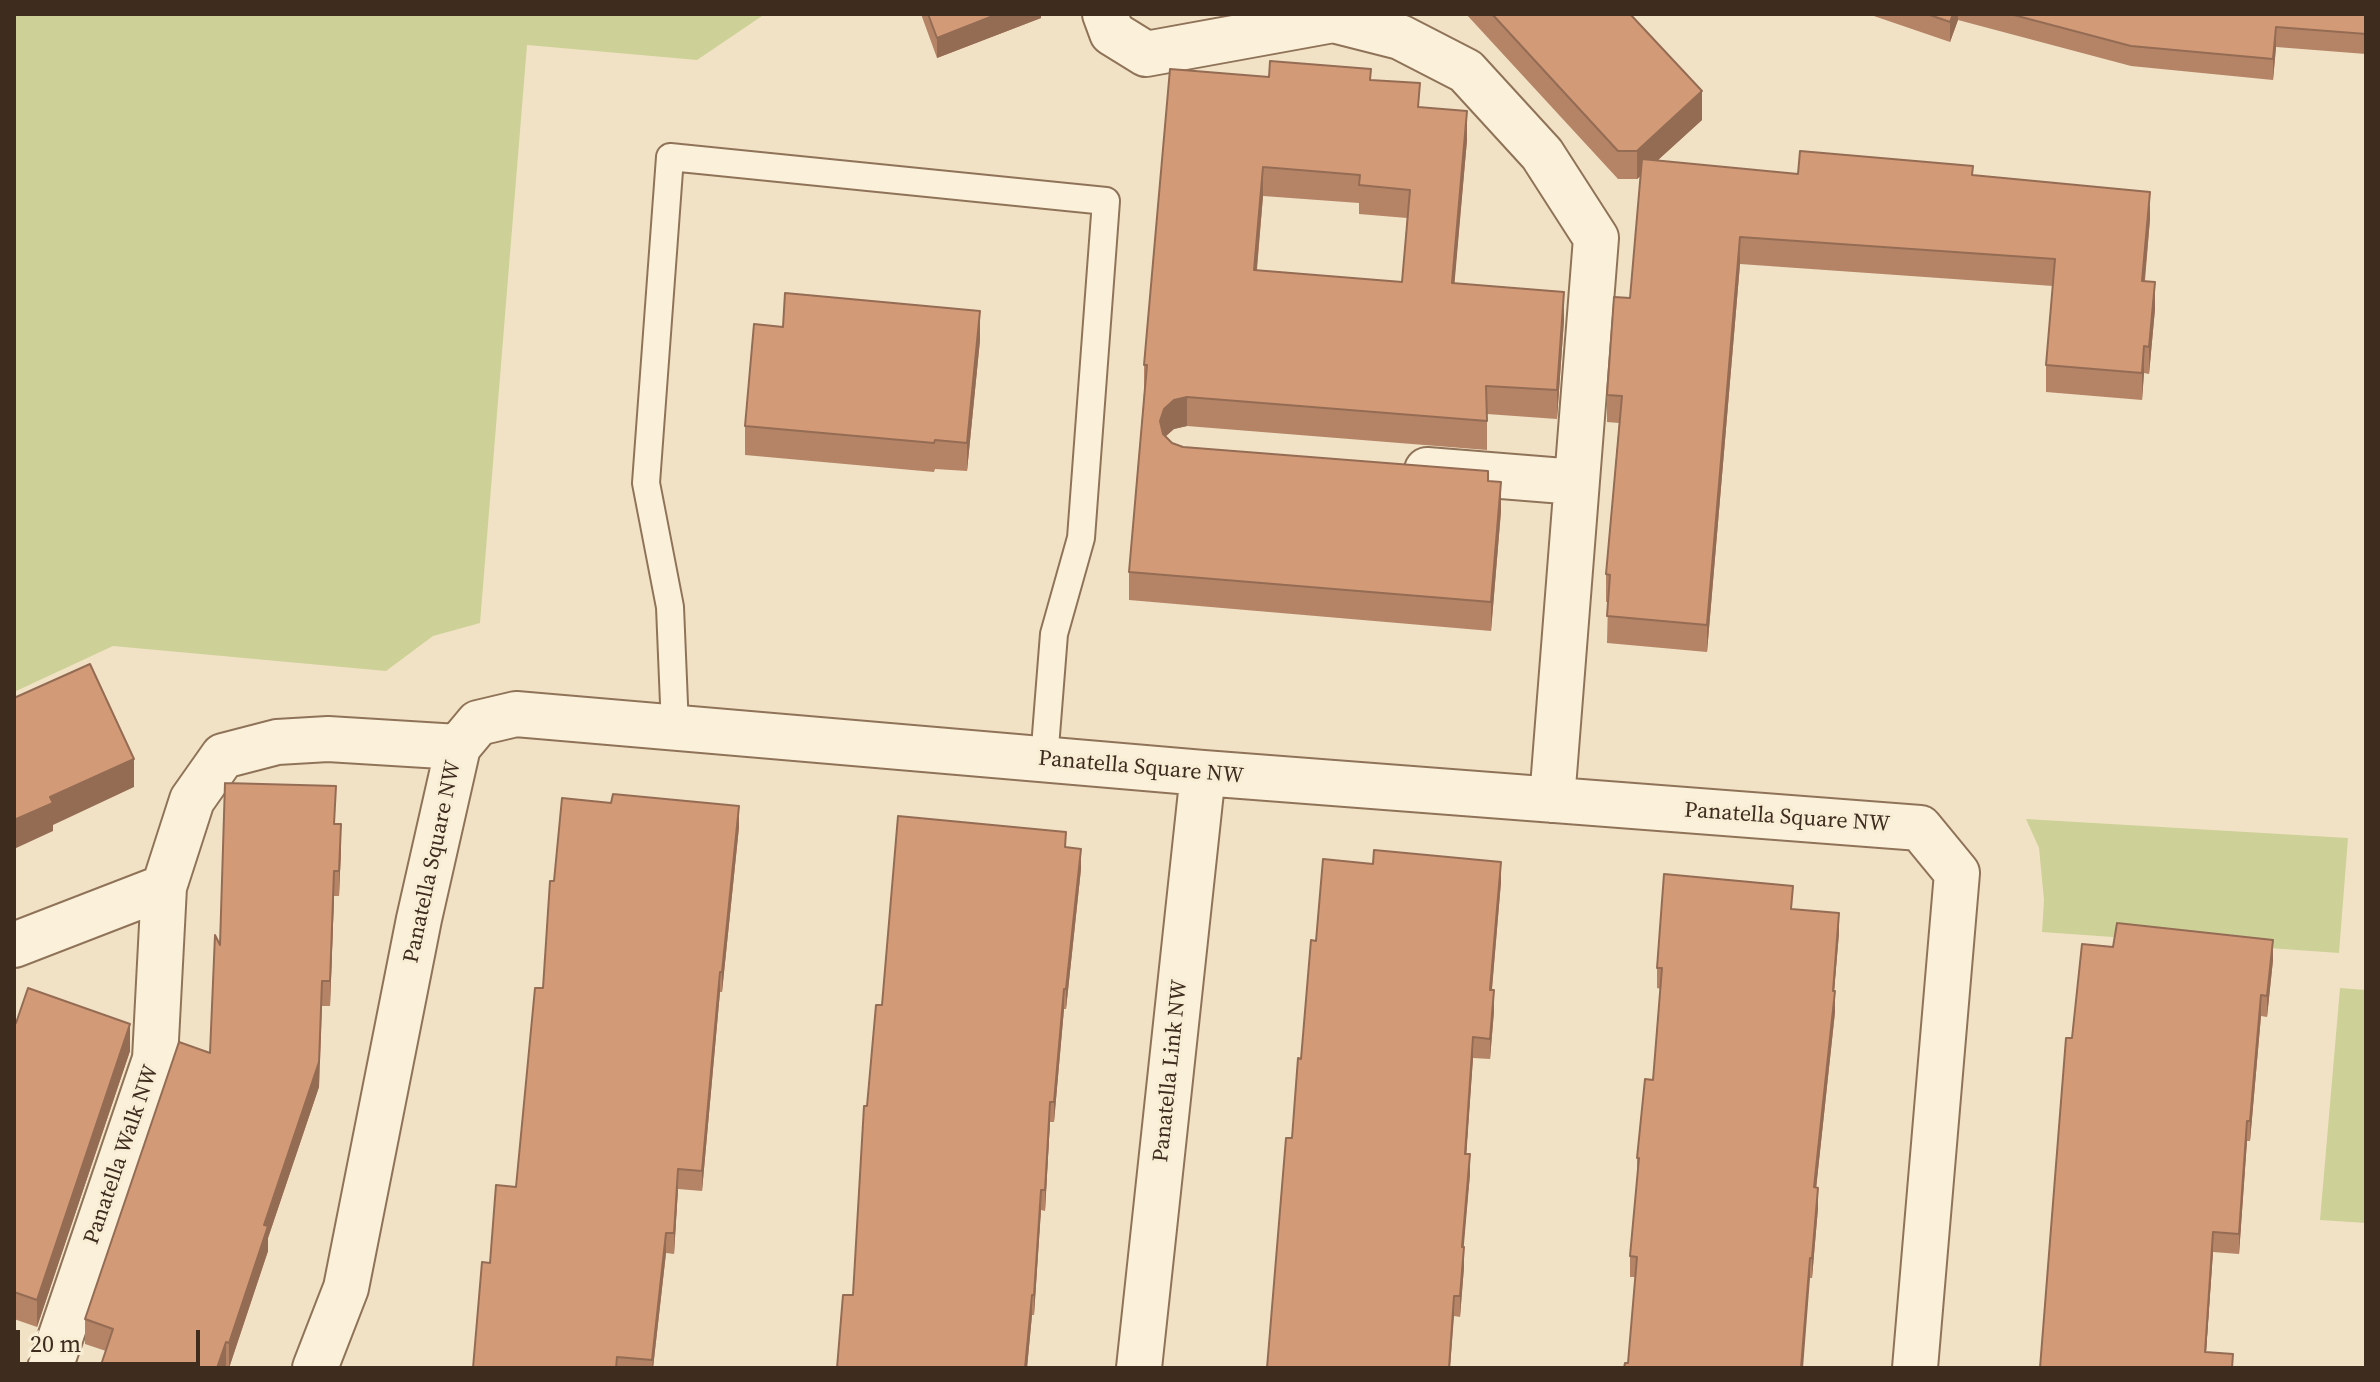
<!DOCTYPE html>
<html>
<head>
<meta charset="utf-8">
<style>
	body { margin:0 }
	#map { position:relative; width:2380px; height:1382px; overflow:hidden; background:#f2e2c5; font-family:"Source Serif 4",serif }
	canvas { display:block }
	.frame { position:absolute; inset:0; border:16px solid #3e2c1e; pointer-events:none }
	.scale { position:absolute; left:16px; top:1330px; width:184px; height:36px; box-sizing:border-box; border:4px solid #3e2c1e; border-top:0; padding-left:10px; font-size:24px; line-height:28px; white-space:nowrap; color:#3e2c1e; -webkit-text-stroke:6px #f8edd5; paint-order:stroke }
</style>
</head>
<body>
<div id="map">
<canvas width="2380" height="1382"></canvas>
<div class="frame"></div>
<div class="scale">20 m</div>
</div>
<script>
const g = document.querySelector('canvas').getContext('2d');
g.lineJoin = 'round';
function fillPath(path, color) { g.fillStyle = color; g.fill(path, 'evenodd'); }
const shape = rows => new Path2D(rows.map(r => 'M' + r).join(''));
function trace(path, color, width, dash) { g.strokeStyle = color; g.lineWidth = width; g.lineCap = dash ? 'butt' : 'round'; g.setLineDash(dash || []); g.stroke(path); }
function drawText(font, color, halo, rows, align = 'center') {
  g.font = font + ' "Source Serif 4",serif'; g.lineWidth = 6; g.setLineDash([]); g.textBaseline = 'middle'; g.strokeStyle = halo; g.fillStyle = color; for (const [text, x, y, turn = 0] of rows) {
    g.save(); g.translate(x, y); g.rotate((+turn || 0) * Math.PI / 180); g.textAlign = isNaN(turn) ? turn : align; if (halo) g.strokeText(text, 0, 0); g.fillText(text, 0, 0); g.restore();
  }
}
fillPath(shape([
	[14,14,765,14,697,60,527,45,480,623,433,636,386,671,113,646,14,692],
	[2026,819,2348,838,2339,953,2042,932,2044,900,2039,848],
	[2340,988,2366,990,2366,1223,2320,1220]
]), '#cdd198');
const service = shape([
	[675,728,670,607,646,483,670,157,1106,201,1081,538,1054,634,1044,760]
]);
const minor = shape([
	[1105,14,1112,33,1146,54,1333,20,1400,37,1466,71,1542,154,1596,238,1552,800],
	[1427,470,1576,482],
	[14,945,164,887,192,800,223,756,277,742,328,739,458,747],
	[50,1368,155,1059,164,887],
	[315,1368,346,1288,419,919,458,747,478,723,516,714,1203,773,1920,828,1957,873,1915,1368],
	[1139,1368,1203,773]
]);
trace(service, '#8f7359', 30);
trace(minor, '#8f7359', 48);
trace(service, '#fbf0d9', 26);
trace(minor, '#fbf0d9', 44);
fillPath(shape([
	[921,14,1041,14,1041,18,937,58],
	[1466,14,1630,14,1702,120,1657,161,1798,174,1973,175,2150,219,2145,281,2155,309,2149,374,2144,373,2142,400,2046,392,2046,365,2053,286,1740,264,1707,652,1607,643,1608,602,1606,602,1606,574,1619,423,1607,422,1607,395,1630,298,1641,176,1637,179,1618,179],
	[1868,14,2366,14,2366,54,2276,47,2273,80,2131,66,1958,20,1950,42],
	[1269,77,1371,80,1420,107,1467,140,1454,284,1564,320,1557,419,1487,414,1487,450,1187,426,1174,429,1165,436,1172,443,1183,447,1488,481,1501,511,1491,631,1129,600,1129,572,1144,393,1144,365],
	[1263,196,1359,203,1359,214,1407,218,1402,282,1257,270],
	[980,340,967,471,935,469,934,472,745,455,745,426],
	[335,824,341,849,339,896,334,896,330,1006,322,1006,319,1087,268,1238,268,1251,229,1368,106,1351,85,1344,85,1319,210,1053],
	[739,827,722,992,720,992,702,1191,678,1189,674,1254,666,1253,653,1368,473,1368,490,1263,516,1187,543,988,554,881],
	[1081,869,1066,1009,1064,1009,1054,1122,1050,1122,1045,1211,1041,1210,1034,1315,1032,1315,1027,1368,837,1368,853,1295,867,1106,882,1005],
	[1501,882,1492,990,1494,1011,1490,1059,1473,1058,1466,1154,1470,1174,1463,1247,1464,1267,1460,1317,1454,1316,1292,1138,1316,941],
	[1792,909,1839,933,1834,991,1835,1012,1816,1188,1818,1208,1812,1278,1810,1278,1628,1363,1635,1277,1630,1277,1630,1256,1637,1178,1637,1158,1653,1080,1661,989,1657,988,1657,968],
	[2113,947,2273,960,2267,1017,2261,1016,2250,1141,2247,1141,2239,1254,2213,1252,2206,1352,2233,1368,2040,1368,2072,1038],
	[14,1023,130,1051,37,1327,14,1319]
]), '#b58467');
fillPath(shape([
	[998,14,1041,14,1041,18,937,58,937,38],
	[1953,14,1958,14,1958,20,1950,42,1950,22],
	[2276,27,2276,47,2273,80,2273,59],
	[1702,91,1702,120,1637,179,1637,151],
	[1467,111,1467,140,1452,312,1452,283],
	[1263,167,1263,196,1254,299,1254,270],
	[2150,192,2150,219,2142,308,2142,281],
	[1740,237,1740,264,1707,652,1707,625],
	[2155,282,2155,309,2149,374,2149,347],
	[1564,292,1564,320,1557,419,1557,390],
	[980,311,980,340,967,471,967,443],
	[2144,346,2144,373,2142,400,2142,373],
	[1187,397,1187,426,1174,429,1164,438,1160,421,1164,409,1174,400],
	[1501,482,1501,511,1491,631,1491,602],
	[134,759,134,787,53,825,53,831,14,849,14,820,50,797],
	[739,806,739,827,722,992,722,972],
	[341,824,341,849,339,896,339,871],
	[1081,849,1081,869,1066,1009,1066,989],
	[1501,862,1501,882,1490,1010,1490,990],
	[334,871,334,896,330,1006,330,981],
	[1839,913,1839,933,1833,1005,1835,991,1835,1012,1814,1208,1814,1187,1833,991],
	[2273,940,2273,960,2267,1017,2267,996],
	[720,972,720,992,702,1191,702,1171],
	[322,981,319,1087,268,1238,268,1251,229,1368,229,1343,264,1225],
	[1064,989,1064,1009,1054,1122,1054,1102],
	[1494,990,1494,1011,1490,1059,1490,1039],
	[2261,995,2261,1016,2250,1141,2250,1121],
	[130,1024,130,1051,37,1327,37,1300],
	[1473,1037,1473,1058,1465,1174,1465,1154],
	[1050,1102,1050,1122,1045,1211,1045,1190],
	[2247,1121,2247,1141,2239,1254,2239,1234],
	[1470,1154,1470,1174,1462,1267,1462,1247],
	[678,1169,678,1189,674,1254,674,1233],
	[1818,1188,1818,1208,1812,1278,1812,1258],
	[1041,1190,1041,1210,1034,1315,1034,1295],
	[2213,1232,2213,1252,2205,1368,2205,1352],
	[666,1233,666,1253,653,1368,652,1368],
	[1464,1247,1464,1267,1460,1317,1460,1296],
	[1810,1258,1810,1278,1803,1368,1801,1368],
	[1032,1295,1032,1315,1027,1368,1025,1368],
	[1454,1296,1454,1316,1450,1368,1449,1368],
	[226,1342,226,1368,217,1368]
]), '#946c54');
const building = shape([
	[928,14,998,14,937,38,928,14],
	[1492,14,1630,14,1702,91,1637,151,1618,151,1492,14],
	[1927,14,1953,14,1950,22,1927,14],
	[2010,14,2366,14,2366,34,2276,27,2273,59,2131,46,2010,14],
	[1270,61,1371,69,1370,80,1420,83,1418,107,1467,111,1452,283,1564,292,1557,390,1486,386,1487,421,1187,397,1174,400,1164,409,1160,421,1163,434,1172,443,1183,447,1488,471,1488,481,1501,482,1491,602,1129,572,1147,365,1144,365,1170,69,1269,77,1270,61],
	[1263,167,1360,175,1359,185,1410,190,1402,282,1254,270,1263,167],
	[1800,151,1973,166,1972,175,2150,192,2142,281,2155,282,2149,347,2144,346,2142,373,2046,365,2055,259,1740,237,1707,625,1607,616,1610,575,1606,574,1622,396,1607,395,1614,297,1630,298,1642,159,1798,174,1800,151],
	[785,293,980,311,967,443,935,440,934,443,745,426,754,324,783,327,785,293],
	[90,664,134,759,50,797,53,803,14,820,14,698,90,664],
	[225,783,336,786,334,824,341,824,339,871,334,871,330,981,322,981,319,1062,264,1225,268,1226,229,1343,226,1342,217,1368,100,1368,113,1329,85,1319,179,1042,210,1053,215,935,220,945,225,783],
	[613,794,739,806,722,972,720,972,702,1171,678,1169,674,1233,666,1233,652,1360,617,1357,616,1368,473,1368,482,1262,490,1263,496,1185,516,1187,535,988,543,988,550,881,554,881,562,798,611,803,613,794],
	[898,816,1066,832,1065,847,1081,849,1066,989,1064,989,1054,1102,1050,1102,1045,1190,1041,1190,1034,1295,1032,1295,1025,1368,837,1368,843,1295,853,1295,864,1106,867,1106,876,1005,882,1005,898,816],
	[1374,850,1501,862,1490,990,1494,990,1490,1039,1473,1037,1465,1154,1470,1154,1462,1247,1464,1247,1460,1296,1454,1296,1449,1368,1267,1368,1286,1138,1292,1138,1298,1058,1301,1059,1311,940,1316,941,1323,859,1373,864,1374,850],
	[1664,874,1793,886,1791,909,1839,913,1833,991,1835,991,1814,1187,1818,1188,1812,1258,1810,1258,1801,1368,1624,1368,1625,1363,1628,1363,1637,1257,1630,1256,1639,1158,1637,1158,1645,1079,1653,1080,1662,968,1657,968,1664,874],
	[2117,923,2273,940,2267,996,2261,995,2250,1121,2247,1121,2239,1234,2213,1232,2205,1352,2233,1354,2232,1368,2040,1368,2066,1038,2072,1038,2082,944,2113,947,2117,923],
	[28,988,130,1024,37,1300,14,1292,14,1023,16,1023,28,988]
]);
fillPath(building, '#d39a78');
trace(building, '#946c54', 2);
drawText('22px', '#3e2c1e', '#f8edd5', [
	["Panatella Square NW",1141,768,5],
	["Panatella Square NW",1787,818,4],
	["Panatella Square NW",433,862,-78],
	["Panatella Link NW",1171,1071,-84],
	["Panatella Walk NW",122,1155,-71]
]);
</script>
</body>
</html>
